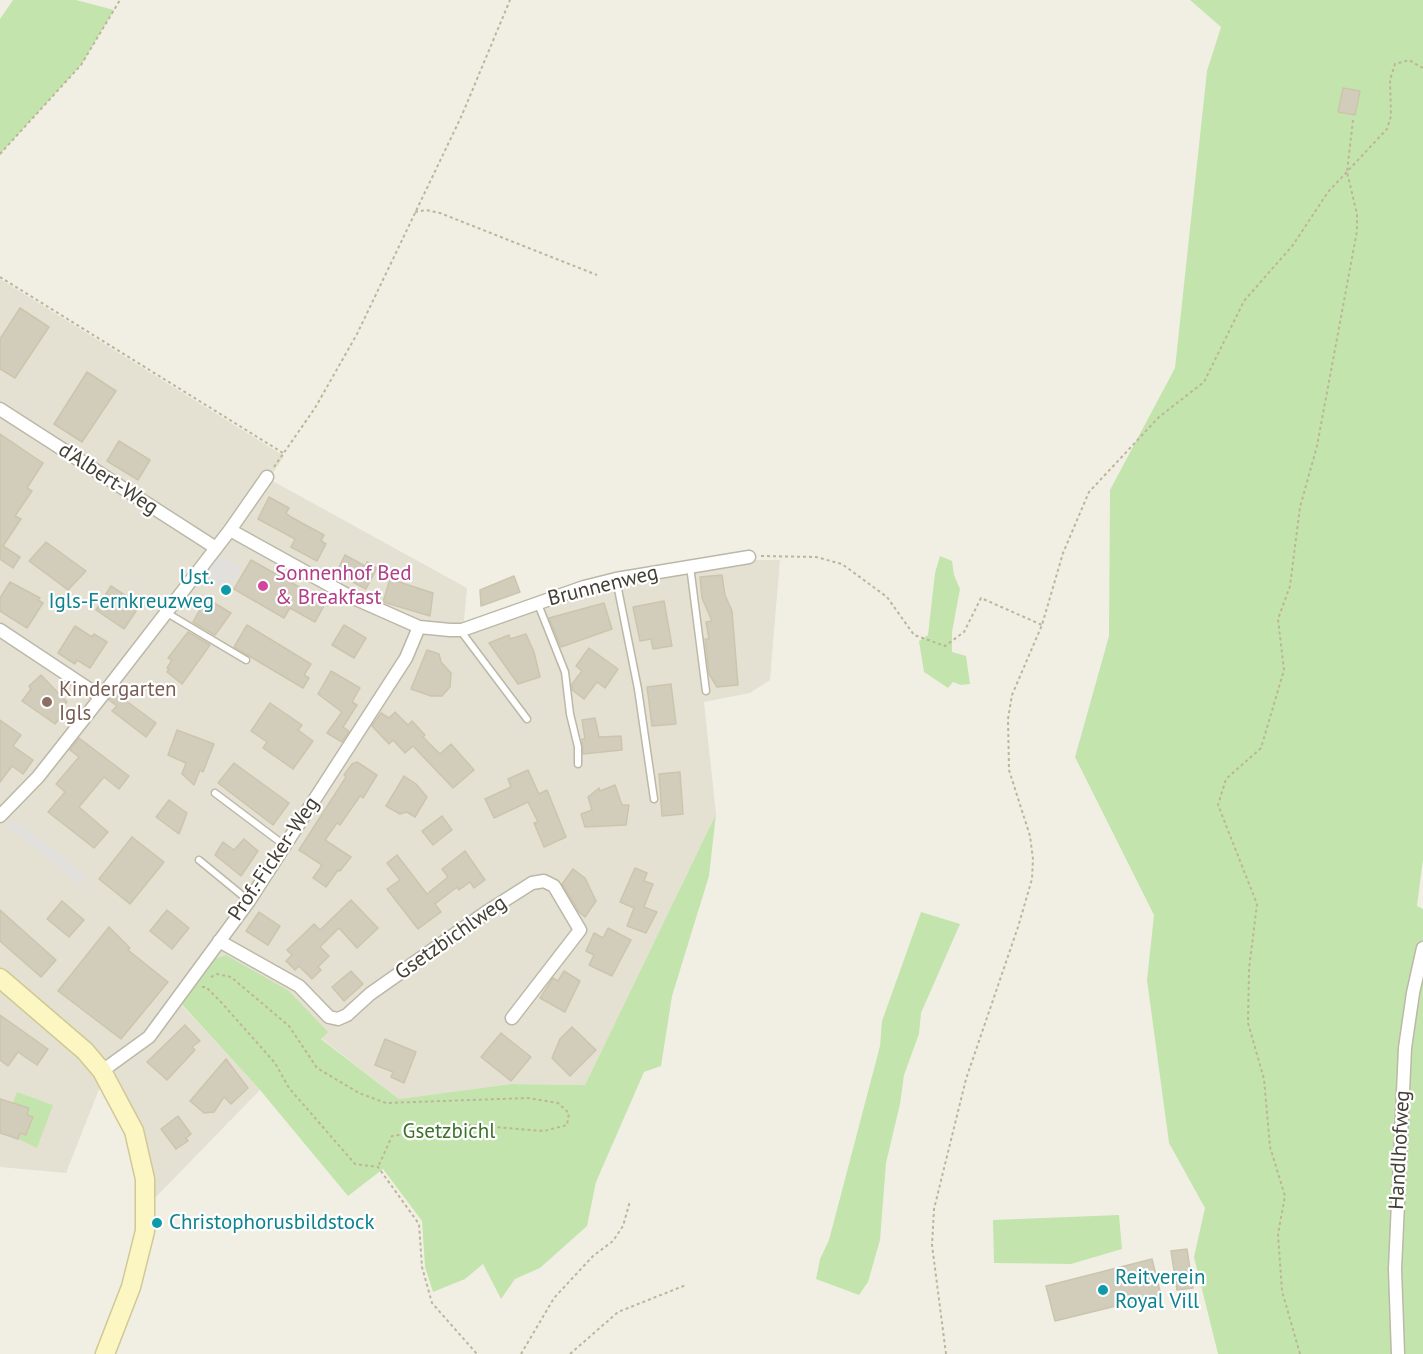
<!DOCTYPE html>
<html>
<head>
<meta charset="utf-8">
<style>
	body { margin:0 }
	canvas { display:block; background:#f1efe4 }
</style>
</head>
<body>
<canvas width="1423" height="1354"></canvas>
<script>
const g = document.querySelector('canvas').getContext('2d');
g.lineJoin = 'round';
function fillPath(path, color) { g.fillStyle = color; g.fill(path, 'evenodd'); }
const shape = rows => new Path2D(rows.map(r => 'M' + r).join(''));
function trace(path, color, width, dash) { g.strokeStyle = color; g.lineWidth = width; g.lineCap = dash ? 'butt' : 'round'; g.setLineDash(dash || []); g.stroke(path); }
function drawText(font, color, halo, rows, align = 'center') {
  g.font = font + ' "PT Sans",sans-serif'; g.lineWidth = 4.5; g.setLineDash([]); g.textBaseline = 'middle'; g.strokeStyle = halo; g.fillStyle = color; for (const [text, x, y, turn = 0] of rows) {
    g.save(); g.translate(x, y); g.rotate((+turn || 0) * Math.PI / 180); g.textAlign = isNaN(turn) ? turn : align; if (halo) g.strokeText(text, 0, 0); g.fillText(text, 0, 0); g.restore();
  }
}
fillPath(shape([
	[0,279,284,456,269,479,467,588,463,631,585,589,751,560,780,560,770,680,750,693,704,702,716,814,585,1085,511,1084,399,1099,321,1038,327,1032,177,1000,260,1090,155,1198,147,1163,107,1069,66,1173,0,1167]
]), '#e5e1d2');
fillPath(shape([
	[13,0,76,0,114,10,81,65,0,154,0,19],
	[1190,0,1423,0,1423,859,1417,906,1423,909,1423,1354,1218,1354,1194,1257,1205,1208,1169,1143,1147,980,1154,915,1075,757,1109,636,1110,490,1175,368,1207,71,1221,27],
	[940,556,952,561,954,575,960,589,952,632,952,652,966,656,970,684,961,685,953,682,948,688,924,672,919,641,928,635,935,573],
	[716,814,709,876,672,996,661,1066,644,1072,596,1182,587,1226,540,1268,515,1279,501,1299,483,1264,465,1279,433,1292,425,1267,422,1221,383,1169,348,1196,260,1090,177,999,209,961,226,955,289,991,328,1032,321,1039,399,1099,511,1084,585,1085],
	[921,912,960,924,921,1013,919,1034,904,1075,900,1104,886,1163,880,1240,868,1282,859,1295,816,1279,820,1259,829,1240,880,1046,882,1021],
	[17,1092,53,1105,37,1148,18,1139,20,1133,27,1135,33,1117,27,1115,29,1108,13,1103],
	[1119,1215,1122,1249,1071,1264,994,1263,993,1220]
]), '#c4e4ad');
fillPath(shape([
	[221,555,241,568,232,584,226,580,220,590,200,576],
	[11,819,27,829,87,876,79,885,21,836,4,826]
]), '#e2e0dc');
const building = shape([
	[1343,88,1360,91,1355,115,1338,112,1343,88],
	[20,308,49,327,15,378,0,369,0,339,20,308],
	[87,372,116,391,82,442,54,424,87,372],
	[0,434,43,463,27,488,32,491,15,516,21,519,3,546,20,557,13,568,0,559,0,434],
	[119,441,150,460,138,480,107,461,119,441],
	[269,497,289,508,286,513,291,517,324,535,321,541,326,544,317,561,291,547,295,539,258,519,269,497],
	[46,542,86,571,68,590,29,561,46,542],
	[345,555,365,566,367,562,377,568,366,589,336,573,345,555],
	[251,560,326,602,315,622,290,608,284,618,234,589,251,560],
	[722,575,725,595,732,611,738,685,717,687,709,674,705,639,709,639,706,622,712,621,702,598,700,577,722,575],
	[514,576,520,592,481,606,480,590,514,576],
	[390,579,433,593,430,616,383,602,390,579],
	[10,582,40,598,38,600,43,603,27,628,0,611,0,598,10,582],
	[111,586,140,605,124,629,96,610,111,586],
	[206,598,231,613,215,635,193,622,206,598],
	[664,601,672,646,653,649,651,639,640,641,633,607,664,601],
	[604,603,612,629,561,647,549,618,604,603],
	[247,625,311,664,304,675,309,678,303,688,234,647,247,625],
	[344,625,366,638,354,658,332,645,344,625],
	[75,626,92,637,94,634,107,642,90,668,77,660,75,664,58,653,75,626],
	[188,632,210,645,182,684,167,672,169,669,167,668,172,660,168,658,188,632],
	[526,634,534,652,540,677,518,684,489,643,509,635,510,639,526,634],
	[589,648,618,669,605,688,597,682,584,699,572,690,572,684,582,671,576,666,589,648],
	[427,650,439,654,441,662,451,673,450,687,442,696,431,696,411,689,427,650],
	[331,671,360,688,352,702,357,705,343,727,349,731,342,742,327,733,342,712,318,694,331,671],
	[41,675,67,702,58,711,63,714,55,724,22,701,31,689,29,686,41,675],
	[122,684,132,691,125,700,156,723,146,737,112,711,117,706,109,700,122,684],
	[671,684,676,724,652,726,647,687,671,684],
	[270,703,302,725,298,730,313,741,293,769,263,748,267,742,251,731,270,703],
	[395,712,408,725,412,721,425,735,423,737,440,754,451,744,474,770,453,788,413,746,405,753,393,740,389,744,372,726,381,713,389,718,395,712],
	[595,718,599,737,621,736,622,750,583,754,582,739,585,739,582,720,595,718],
	[0,720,21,735,13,746,33,760,23,774,12,766,0,782,0,720],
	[177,730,214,744,203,772,200,770,194,785,182,774,186,763,168,755,177,730],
	[79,738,129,776,119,789,104,777,79,807,108,832,94,848,48,812,65,792,56,784,79,757,70,750,79,738],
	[357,762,377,775,363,798,360,796,340,825,337,823,325,840,351,857,340,871,338,870,326,887,313,878,322,865,299,850,346,777,344,775,352,764,357,762],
	[234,763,289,803,273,825,218,783,234,763],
	[528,770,539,794,547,790,566,837,544,847,534,823,538,822,528,802,494,818,485,799,511,787,508,779,528,770],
	[680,772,683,814,662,816,659,774,680,772],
	[404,776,416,784,427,797,415,817,407,812,400,814,386,806,404,776],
	[615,785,622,805,629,805,626,825,585,827,581,814,592,810,588,797,599,788,600,791,615,785],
	[169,800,187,813,179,834,156,817,169,800],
	[442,816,452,830,433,845,422,831,442,816],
	[132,837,164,862,130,904,99,879,132,837],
	[244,839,258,851,241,876,215,855,223,842,234,850,244,839],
	[465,851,485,880,474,888,470,882,459,890,457,887,435,904,441,912,418,929,387,889,400,880,387,863,397,855,427,894,448,877,442,869,465,851],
	[635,868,647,873,644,881,653,884,644,907,657,912,646,933,627,926,634,908,620,902,635,868],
	[573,869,585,878,596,901,585,917,579,912,562,884,573,869],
	[351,900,378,928,357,948,339,928,320,947,329,956,318,967,321,970,312,979,299,966,295,970,286,961,292,955,287,950,314,924,320,930,351,900],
	[62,901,84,920,69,937,47,919,62,901],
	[0,910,56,960,41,977,0,941,0,910],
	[167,910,189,928,172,949,150,931,167,910],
	[259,912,280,926,268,945,246,931,259,912],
	[109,927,130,948,128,950,168,982,121,1039,58,991,109,927],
	[608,928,631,940,612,976,589,965,594,955,586,951,594,933,603,938,608,928],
	[351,971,363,984,344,1001,332,987,351,971],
	[564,971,580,981,565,1012,540,998,553,978,558,981,564,971],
	[0,1015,48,1049,37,1065,18,1052,8,1066,0,1060,0,1015],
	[185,1025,200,1041,192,1047,195,1050,167,1080,147,1062,185,1025],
	[572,1027,596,1050,570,1076,552,1058,560,1039,572,1027],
	[501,1033,531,1057,511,1081,481,1057,501,1033],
	[385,1039,416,1052,404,1083,391,1077,393,1072,375,1065,385,1039],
	[226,1059,248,1088,231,1104,224,1097,214,1112,204,1113,190,1101,226,1059],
	[0,1099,29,1108,27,1115,33,1117,26,1135,20,1133,18,1139,0,1133,0,1099],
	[178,1116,191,1134,186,1138,188,1141,176,1149,161,1129,178,1116],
	[1187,1249,1193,1288,1177,1290,1171,1251,1187,1249],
	[1152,1259,1161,1295,1055,1321,1046,1286,1152,1259]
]);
fillPath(building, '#d2ccba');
trace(building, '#ccc5ad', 1.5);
const lane = shape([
	[690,566,706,691],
	[616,579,638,689,654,799],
	[538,604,565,672,570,714,578,747,578,764],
	[167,613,246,660],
	[460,630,527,719],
	[215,793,284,845],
	[199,860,249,901]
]);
const street = shape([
	[0,409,216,548],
	[230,530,349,596,419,627,450,630,462,630,584,587,616,579,749,557],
	[0,630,101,697],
	[0,816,38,777,101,697,230,530,267,477],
	[219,941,299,986,329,1017,338,1019,347,1015,370,994,488,911,532,883,544,881,554,886,580,930,512,1018],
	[102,1071,149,1037,249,901,406,658,419,627],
	[1398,1354,1395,1269,1405,1048,1413,993,1423,948]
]);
const secondary = shape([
	[0,978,85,1051,102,1071,134,1131,145,1179,145,1231,131,1287,105,1354]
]);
trace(lane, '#bcb8a7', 9);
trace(street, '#bcb8a7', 15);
trace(secondary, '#d0c895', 21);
trace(shape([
	[0,154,81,65,120,0],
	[415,212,426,210,440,213,597,275],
	[0,277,283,453],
	[274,467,315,408,357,334,462,115,510,0],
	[761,556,816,557,842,564,887,597,914,635,945,646,964,632,981,598,1042,625],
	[211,977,217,974,231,977,289,1026,317,1068,359,1093,386,1103,528,1098,558,1103,569,1113,567,1125,544,1131,470,1125,392,1136,378,1167],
	[202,987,206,987,221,1002,275,1063,289,1088,355,1164,378,1167,419,1224,422,1267,432,1303,477,1354],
	[521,1354,554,1298,593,1256,613,1241,623,1226,630,1201],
	[570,1354,618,1312,686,1285],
	[946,1354,932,1245,934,1209,966,1079,1018,927,1032,879,1033,859,1030,836,1009,770,1008,719,1012,695,1042,625,1063,553,1089,492,1159,417,1204,382,1244,301,1293,245,1328,192,1387,129,1391,116,1390,80,1395,64,1409,60,1423,68],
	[1300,1354,1282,1291,1278,1234,1285,1196,1270,1147,1264,1079,1248,1023,1249,969,1257,904,1218,805,1226,779,1261,748,1284,670,1278,619,1290,586,1300,507,1317,446,1357,231,1357,214,1347,172,1353,120]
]), '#bdb599', 2, [3, 3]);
trace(lane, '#fff', 6);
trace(street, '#fff', 12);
trace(secondary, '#fcf6c3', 18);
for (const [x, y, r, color] of [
	[263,586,6,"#d1479c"],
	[226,590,6,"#0f9aa8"],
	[47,702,6,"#8d6e63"],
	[157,1223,6,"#0f9aa8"],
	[1103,1290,6,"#0f9aa8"]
]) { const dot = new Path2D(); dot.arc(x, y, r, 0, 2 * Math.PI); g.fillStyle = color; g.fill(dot); trace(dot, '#fff', 2); }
drawText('21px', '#433f34', '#fff', [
	["d'Albert-Weg",108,479,33],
	["Brunnenweg",603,586,-14],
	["Prof.-Ficker-Weg",274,859,-56],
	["Gsetzbichlweg",451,938,-35],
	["Handlhofweg",1400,1150,-87]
]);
drawText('21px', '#b23c85', '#fff', [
	["Sonnenhof Bed",275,574],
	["& Breakfast",275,598]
], 'left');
drawText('21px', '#0d838f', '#fff', [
	["Ust.",214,578,"right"],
	["Igls-Fernkreuzweg",214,602,"right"],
	["Christophorusbildstock",169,1223],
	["Reitverein",1115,1278],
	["Royal Vill",1115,1302]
], 'left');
drawText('21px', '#785e54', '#fff', [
	["Kindergarten",59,690],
	["Igls",59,714]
], 'left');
drawText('21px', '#3b712a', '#fff', [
	["Gsetzbichl",449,1132]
]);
</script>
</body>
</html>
